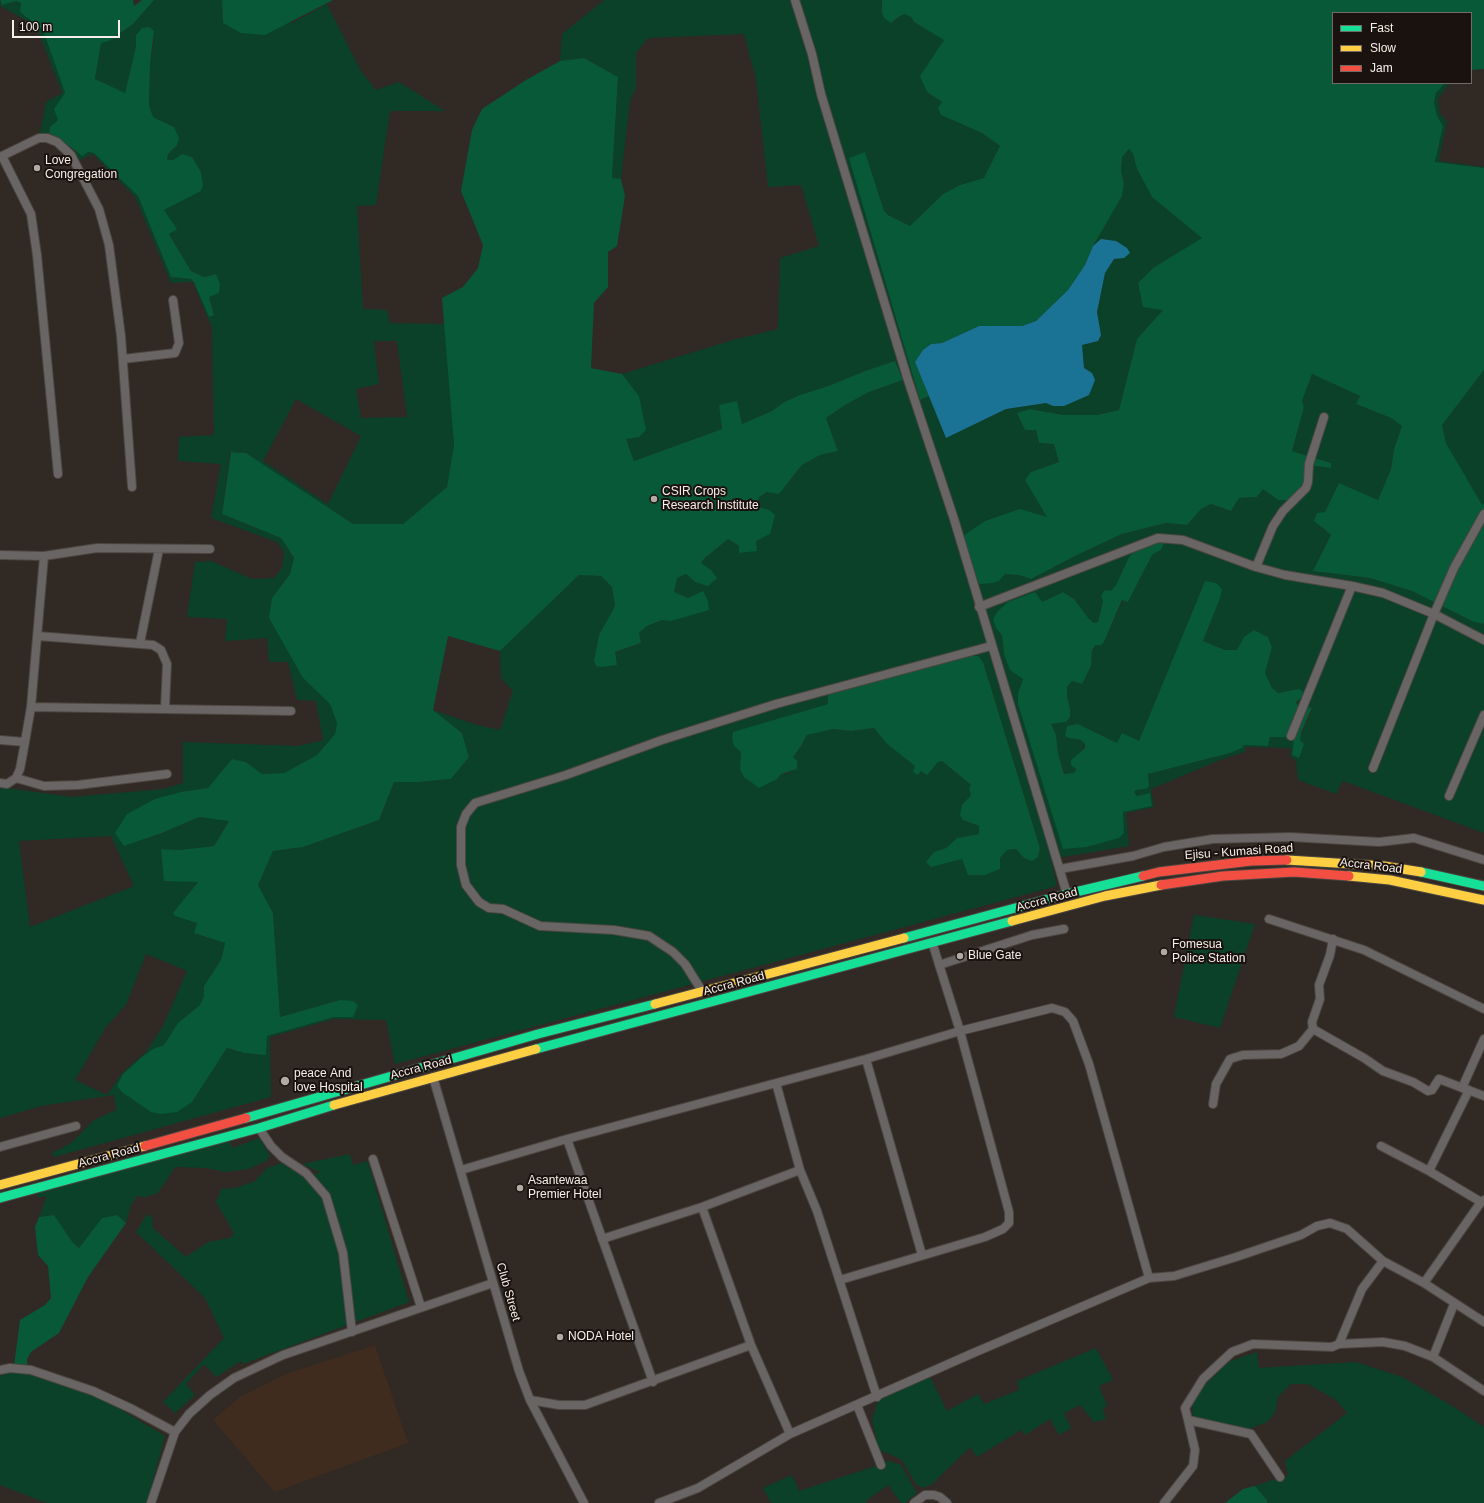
<!DOCTYPE html>
<html>
<head>
<meta charset="utf-8">
<style>
	body { margin:0 }
	#map { position:relative; width:1484px; height:1503px; overflow:hidden; background:#312924; font-family:Arial,sans-serif }
	canvas { display:block }
	.legend { position:absolute; left:1332px; top:12px; width:140px; height:72px; box-sizing:border-box; background:#19120e; border:1px solid #736a65; margin:0; padding:5px 7px; list-style:none; font-size:12px; color:#f9efe8 }
	.legend li { display:flex; align-items:center; gap:8px; height:20px }
	.legend b { width:20px; border:1px solid #736a65 }
	.scale { position:absolute; left:12px; top:20px; width:108px; height:18px; box-sizing:border-box; border:2px solid #f9efe8; border-top:0; padding-left:5px; font-size:12px; line-height:14px; white-space:nowrap; color:#f9efe8; -webkit-text-stroke:3px #19120e; paint-order:stroke }
</style>
</head>
<body>
<div id="map">
<canvas width="1484" height="1503"></canvas>
<ul class="legend">
<li><b style="height:5px;background:#16e098"></b>Fast</li>
<li><b style="height:5px;background:#ffcf43"></b>Slow</li>
<li><b style="height:5px;background:#f24e42"></b>Jam</li>
</ul>
<div class="scale">100 m</div>
</div>
<script>
const g = document.querySelector('canvas').getContext('2d');
g.lineJoin = 'round';
function fillPath(path, color) { g.fillStyle = color; g.fill(path, 'evenodd'); }
const shape = rows => new Path2D(rows.map(r => 'M' + r).join(''));
function trace(path, color, width, dash) { g.strokeStyle = color; g.lineWidth = width; g.lineCap = dash ? 'butt' : 'round'; g.setLineDash(dash || []); g.stroke(path); }
function drawText(font, color, halo, rows, align = 'center') {
  g.font = font + ' Arial,sans-serif'; g.lineWidth = 4; g.setLineDash([]); g.textBaseline = 'middle'; g.strokeStyle = halo; g.fillStyle = color; for (const [text, x, y, turn = 0] of rows) {
    g.save(); g.translate(x, y); g.rotate((+turn || 0) * Math.PI / 180); g.textAlign = isNaN(turn) ? turn : align; if (halo) g.strokeText(text, 0, 0); g.fillText(text, 0, 0); g.restore();
  }
}
fillPath(shape([
	[375,1345,408,1443,275,1492,213,1420,240,1397,286,1374]
]), '#3f2c1f');
fillPath(shape([
	[154,0,222,0,223,23,292,23,327,4,361,71,376,90,399,82,445,111,390,111,376,205,357,206,363,309,387,310,390,323,445,324,454,446,447,487,403,524,353,524,246,453,230,452,222,514,281,538,294,559,290,574,272,598,303,678,330,704,337,723,335,734,317,755,284,773,262,774,246,762,232,759,208,788,181,792,124,846,162,833,199,817,229,820,214,846,179,850,161,849,198,882,187,895,197,923,195,933,225,943,221,960,204,986,204,996,200,1005,178,1023,164,1045,153,1049,143,1056,123,1074,192,1102,227,1048,244,1053,266,1054,267,1036,334,1017,353,1017,340,1000,280,1017,273,913,258,885,273,851,303,847,379,820,394,782,419,782,451,779,469,757,462,733,433,710,477,725,500,730,513,691,501,678,500,651,579,575,601,576,612,587,615,606,599,635,594,661,641,643,639,633,647,626,662,620,671,621,688,598,674,592,676,578,686,574,695,582,711,570,701,564,705,558,728,539,739,546,756,541,770,534,769,510,759,507,757,505,759,497,791,480,802,465,820,455,838,451,826,418,845,405,869,392,903,380,895,361,865,371,828,386,800,395,784,402,772,411,742,424,720,404,722,429,634,461,626,439,639,396,622,374,733,340,778,329,780,258,819,246,801,185,768,187,756,79,744,34,648,38,636,53,636,88,630,101,621,179,612,179,618,77,584,58,560,61,562,34,604,0,882,0,881,3,894,22,900,16,905,14,911,17,914,22,945,40,927,92,942,102,941,115,982,133,1000,146,984,178,960,185,943,194,910,226,888,215,884,211,865,152,910,366,920,400,929,396,946,438,1006,409,1046,403,1053,406,1092,373,1084,368,1082,345,1098,341,1101,335,1097,312,1105,273,1114,259,1124,258,1101,239,1093,246,1124,183,1121,171,1122,157,1129,149,1133,154,1137,169,1152,197,1203,238,1153,268,1138,283,1140,290,1164,309,1137,339,1119,410,1097,415,1063,415,1030,409,1039,443,1054,444,1059,462,1031,472,1048,517,999,581,1005,574,1019,575,1031,579,1075,556,1122,534,1166,523,1187,525,1201,508,1211,504,1231,511,1239,498,1257,497,1263,489,1278,500,1306,469,1316,466,1331,468,1331,463,1292,451,1304,407,1302,401,1312,374,1360,396,1356,404,1391,418,1402,426,1394,449,1391,469,1378,501,1339,483,1325,512,1321,528,1331,535,1313,571,1370,578,1412,591,1474,622,1484,624,1484,833,1343,781,1336,794,1298,780,1296,761,1290,755,1291,748,1246,747,1245,752,1220,760,1151,789,1154,807,1126,813,1129,846,1051,859,1057,886,395,1064,386,1020,334,1019,270,1037,271,1097,54,1157,52,1152,59,1150,72,1142,94,1120,116,1110,114,1095,41,1106,0,1118,0,787,72,797,163,789,183,783,183,742,299,746,323,740,316,701,297,700,288,662,269,662,267,638,225,641,227,619,187,617,195,562,211,561,252,579,274,578,282,568,284,552,277,542,211,518,221,464,178,461,179,437,214,435,212,328,193,282,171,283,135,197,93,154,80,160,59,140,40,133,46,102,62,93,36,26,0,6,0,2,2,5,16,1,21,3,20,12,43,30,65,93,58,120,50,127,49,133,59,138,77,153,94,152,138,196,171,277,191,279,195,282,209,317,214,315,209,297,213,274,204,277,191,271,169,233,176,229,163,210,200,191,203,185,201,172,182,154,173,160,167,160,168,154,177,145,174,127,153,117,149,105,150,64,154,40,149,27,142,28,136,35,136,46,125,94,95,79,101,42,109,41,133,24],
	[374,341,397,341,407,417,361,418,356,389,379,384],
	[296,399,361,436,328,504,263,461],
	[1162,540,1164,543,1161,550,1152,555,1128,602,1123,600,1104,642,1096,645,1092,650,1091,666,1081,684,1072,681,1067,687,1067,697,1070,708,1066,722,1051,724,1056,735,1058,753,1065,774,1074,773,1085,744,1081,740,1069,738,1066,736,1067,726,1078,724,1117,743,1139,741,1205,581,1210,625,1203,641,1225,650,1237,650,1244,637,1254,630,1268,637,1272,647,1265,673,1272,688,1277,693,1298,689,1297,705,1312,708,1311,713,1292,755,1294,737,1270,737,1268,746,1244,745,1230,753,1148,774,1149,786,1146,789,1136,790,1134,792,1137,796,1143,795,1123,812,1124,833,1087,847,1018,693,1023,679,1004,654,1002,635,1042,602,1063,592,1074,599,1089,619,1095,623,1098,622,1103,601,1116,585,1129,557],
	[983,662,1040,848,1038,857,1024,858,1016,849,1007,850,1000,858,962,859,934,852,946,848,957,838,979,834,979,826,963,820,962,805,971,795,971,785,942,761,938,762,927,774,921,771,918,775,916,766,886,743,874,728,851,731,833,729,807,735,801,746,793,757,790,773,781,774,777,779,740,769,741,752,785,717,828,704,828,695],
	[111,836,134,886,30,927,19,841],
	[146,954,187,971,163,1026,146,1052,122,1073,107,1095,75,1080,106,1027,126,1005],
	[1445,83,1450,83,1438,99,1440,114,1447,121,1439,161,1484,167,1484,168,1435,162,1443,126,1437,116,1434,102,1436,93],
	[1484,370,1484,503,1482,506,1446,443,1442,425],
	[1194,915,1255,924,1220,1028,1174,1017],
	[260,1138,270,1156,266,1161,248,1169,225,1172,206,1168,175,1167,158,1193,146,1197,137,1196,131,1205,126,1223,117,1215,102,1218,79,1248,73,1243,54,1215,39,1217,46,1198,45,1196,38,1198,37,1191,229,1139,232,1148],
	[350,1154,353,1165,368,1161,409,1302,243,1364,241,1361,216,1377,204,1364,186,1384,195,1395,175,1413,163,1402,224,1338,205,1298,136,1232,147,1214,152,1217,153,1228,186,1257,208,1242,230,1238,234,1233,216,1202,221,1189,235,1188,255,1181,267,1168,282,1163,305,1178,320,1172,302,1164],
	[1096,1348,1113,1380,1099,1386,1107,1405,1103,1409,1106,1419,1094,1422,1080,1405,1064,1413,1071,1428,1059,1435,1050,1419,1025,1435,1021,1430,977,1457,970,1447,932,1484,923,1488,916,1484,901,1459,879,1450,872,1419,878,1401,902,1388,930,1377,947,1411,978,1394,984,1404,1019,1390,1017,1381],
	[1257,1352,1259,1368,1356,1362,1402,1377,1454,1407,1484,1427,1484,1503,1267,1503,1267,1500,1255,1486,1288,1475,1285,1461,1347,1413,1336,1400,1308,1384,1291,1384,1278,1397,1275,1413,1267,1422,1249,1429,1193,1419,1192,1403,1206,1384,1228,1362],
	[13,1372,30,1373,93,1393,165,1436,147,1503,47,1503,0,1485,0,1376],
	[889,1461,901,1465,917,1493,905,1503,901,1503,888,1485,866,1501,867,1503,771,1503,763,1488,792,1475,799,1491,876,1466,878,1469,884,1462]
]), '#0b4128');
fillPath(shape([
	[0,0,133,0,134,6,142,0,154,0,133,24,109,41,101,43,95,79,125,93,136,46,136,35,142,28,149,27,154,31,150,64,149,105,153,117,174,127,179,138,177,145,168,154,167,160,173,160,182,154,192,157,201,172,203,185,201,191,164,210,177,229,169,234,191,271,204,277,216,274,220,284,219,293,209,297,214,315,209,317,194,282,191,279,171,277,138,196,94,153,88,152,82,156,59,138,49,133,50,127,58,120,54,109,65,93,43,30,20,12,21,3,16,1,2,5],
	[222,0,333,0,265,35,241,33,223,23],
	[882,0,1484,0,1484,69,1471,70,1471,13,1333,13,1333,83,1445,83,1436,93,1434,102,1437,116,1443,126,1435,162,1484,168,1484,370,1442,425,1446,443,1482,505,1484,503,1484,624,1474,622,1412,591,1370,578,1313,571,1331,535,1314,521,1317,513,1325,512,1339,483,1378,500,1391,469,1394,449,1402,426,1391,418,1356,404,1360,396,1312,374,1302,401,1304,407,1292,451,1331,463,1331,468,1316,466,1306,469,1303,485,1291,500,1278,500,1263,489,1257,497,1239,498,1231,511,1211,504,1201,509,1187,525,1166,523,1122,534,1075,556,1031,579,1019,575,1005,574,999,581,993,583,979,584,963,536,985,521,1020,509,1047,517,1025,480,1031,472,1059,462,1054,444,1039,443,1036,430,1025,430,1017,413,1030,409,1063,415,1097,415,1119,410,1137,339,1163,310,1143,307,1138,283,1153,268,1202,238,1152,197,1137,169,1133,154,1129,149,1122,157,1121,171,1124,183,1122,196,1093,246,1085,265,1068,290,1036,321,1022,326,979,326,942,343,931,344,923,350,915,362,929,396,920,400,849,158,865,152,884,211,888,215,910,226,943,194,960,185,984,178,1000,146,982,133,941,115,938,108,942,102,927,92,920,76,944,40,914,22,911,17,905,14,900,16,891,23,884,18,882,13],
	[584,58,618,77,612,178,621,179,625,196,617,246,608,252,608,287,594,303,591,368,622,374,639,396,646,430,639,437,626,439,634,461,722,429,719,405,737,401,742,424,772,411,784,402,800,395,828,386,865,371,895,361,903,380,869,392,845,405,826,418,838,451,820,455,802,465,779,494,767,492,759,497,757,504,759,507,769,510,775,515,770,534,756,541,757,551,739,553,739,546,728,539,705,558,701,563,711,570,717,578,708,586,695,582,686,574,677,578,674,592,688,598,703,591,708,601,709,610,671,621,662,620,647,626,639,633,641,643,615,652,617,665,602,667,596,666,594,661,599,635,615,606,612,587,601,576,579,575,500,651,448,636,433,710,462,733,469,757,451,779,419,782,394,782,379,820,303,847,273,851,258,885,273,913,280,1017,340,1000,353,1001,358,1005,353,1017,334,1017,267,1036,266,1055,244,1053,227,1048,192,1102,177,1112,161,1114,151,1112,122,1092,117,1086,123,1074,143,1056,153,1049,164,1045,178,1023,200,1005,204,996,204,986,221,960,225,943,194,933,197,923,175,916,173,913,198,882,164,881,161,849,179,850,214,846,229,821,199,817,162,833,124,846,115,833,127,814,155,799,181,792,208,788,232,759,246,762,262,774,284,773,317,755,335,734,337,723,330,704,303,678,269,618,272,598,290,574,294,558,281,538,222,514,231,452,246,453,353,524,403,524,447,487,454,445,442,298,463,287,478,268,483,245,461,191,472,130,482,109,526,80,560,61],
	[1162,540,1164,543,1161,550,1152,555,1128,602,1122,600,1104,642,1101,645,1096,645,1092,650,1091,666,1082,684,1072,681,1067,687,1067,697,1070,708,1070,717,1066,722,1051,724,1056,735,1058,753,1064,774,1074,773,1076,769,1071,765,1071,760,1085,748,1085,744,1081,740,1069,738,1065,736,1067,726,1078,724,1117,743,1122,733,1139,741,1205,581,1216,583,1222,589,1220,598,1203,641,1225,650,1237,650,1244,637,1254,630,1268,637,1272,647,1265,673,1272,688,1278,693,1298,689,1303,691,1302,697,1296,702,1297,705,1312,708,1301,733,1300,740,1304,744,1299,758,1292,755,1294,737,1270,737,1268,746,1244,745,1242,748,1230,753,1148,774,1149,786,1146,789,1136,790,1134,792,1137,796,1150,793,1152,806,1123,812,1124,833,1119,838,1087,847,1063,849,1018,704,1018,693,1023,679,1010,670,1004,654,1002,635,996,628,993,619,998,611,1008,602,1035,592,1042,602,1063,592,1074,599,1089,619,1094,623,1098,622,1103,601,1101,596,1105,590,1111,591,1116,585,1129,557,1138,548],
	[971,656,978,656,983,662,1040,848,1038,857,1032,861,1024,858,1016,849,1007,850,1000,858,1000,869,985,875,968,875,962,859,931,867,926,862,934,852,946,848,957,838,979,834,979,826,963,820,960,815,962,805,971,795,969,788,971,785,942,761,938,762,927,775,921,771,918,775,913,772,915,766,886,743,874,728,851,731,833,729,807,735,801,746,793,757,797,761,797,769,781,774,777,779,759,788,744,777,740,769,741,752,734,746,732,739,733,732,828,704,828,695,831,693],
	[54,1215,73,1243,79,1248,102,1218,117,1215,126,1223,88,1277,59,1333,31,1352,27,1359,27,1366,14,1366,20,1320,45,1305,51,1298,48,1266,38,1255,35,1227,39,1217],
	[1255,1486,1267,1500,1267,1503,1225,1503,1243,1489]
]), '#075938');
fillPath(shape([
	[1101,239,1116,241,1127,248,1130,253,1124,258,1114,259,1105,273,1097,312,1101,335,1098,341,1082,345,1084,368,1092,373,1095,380,1089,395,1064,406,1053,406,1046,403,1006,409,946,438,915,362,923,350,931,344,942,343,979,326,1022,326,1036,321,1068,290,1085,265,1093,246]
]), '#1a7394');
const street = shape([
	[795,0,812,54,821,94,907,377,954,519,1067,894],
	[2,156,31,214,37,255,58,474],
	[0,157,39,138,47,138,57,142,71,155,99,209,109,245,121,336,132,487],
	[123,359,175,353,179,343,173,300],
	[0,555,44,556,97,548,210,549],
	[1256,567,1273,526,1283,511,1306,488,1308,482,1309,464,1324,417],
	[979,607,1158,538,1183,540,1256,567,1285,575,1352,586,1383,593,1434,614,1484,640],
	[38,636,153,645,161,650,167,664,165,708],
	[140,643,159,549],
	[31,707,291,711],
	[1291,736,1352,586],
	[0,740,25,742],
	[1373,768,1434,614,1454,568,1484,514],
	[16,778,44,786,78,785,167,774],
	[0,783,7,784,16,778,20,769,25,742,31,707,44,556],
	[1449,796,1484,715],
	[1060,869,1133,856,1164,847,1213,839,1290,837,1379,842,1414,838,1484,860],
	[1269,919,1364,950,1484,1009],
	[1333,939,1330,955,1319,985,1320,999,1312,1022,1313,1029,1364,1058,1383,1071,1413,1082,1428,1091,1432,1090,1439,1079,1484,1096],
	[939,965,1032,935,1064,929],
	[702,991,685,964,673,952,649,936,614,930,540,926,503,909,489,908,479,902,466,885,461,865,461,827,466,814,475,803,566,775,662,740,776,704,991,646],
	[866,1059,922,1255],
	[433,1077,519,1371,530,1400,584,1503],
	[776,1083,800,1170,817,1211,877,1397],
	[1462,1088,1484,1039],
	[1213,1104,1216,1084,1230,1059,1243,1055,1281,1054,1299,1046,1313,1029],
	[259,1128,271,1146,282,1157,306,1173,326,1196,343,1253,352,1332],
	[567,1139,653,1382],
	[1381,1146,1429,1171,1481,1202],
	[0,1147,76,1126],
	[373,1159,421,1307],
	[461,1170,567,1139,866,1059,960,1031,1052,1008,1065,1012,1073,1021,1089,1064,1149,1278],
	[1429,1171,1469,1090],
	[702,1207,751,1345,790,1434],
	[602,1239,702,1207,800,1170],
	[840,1280,985,1237,1003,1229,1009,1223,1009,1212,960,1031,932,942],
	[1424,1283,1481,1202,1484,1200],
	[1454,1304,1433,1357,1484,1391],
	[1339,1344,1383,1342,1405,1346,1433,1357],
	[0,1370,10,1368,31,1370,93,1391,132,1409,175,1432],
	[530,1400,559,1405,585,1405,751,1345],
	[857,1405,881,1465],
	[1280,1477,1251,1434,1188,1420,1185,1408,1203,1379,1232,1352,1253,1344,1332,1347,1339,1344,1362,1289,1383,1261],
	[151,1503,175,1432,189,1414,210,1395,234,1378,283,1355,493,1283],
	[659,1503,698,1488,790,1434,971,1354,1149,1278,1174,1276,1236,1257,1301,1235,1317,1226,1330,1223,1347,1229,1383,1261,1424,1283,1484,1322],
	[914,1503,925,1495,934,1495,940,1497,947,1503],
	[1164,1503,1193,1466,1195,1450,1188,1420]
]);
const fast = shape([
	[1421,872,1484,886],
	[904,938,1067,894,1143,876],
	[536,1049,1012,921],
	[246,1118,538,1034,655,1004],
	[0,1198,259,1128,334,1105]
]);
const slow = shape([
	[1287,860,1384,866,1421,872],
	[1349,876,1390,880,1484,900],
	[1012,921,1105,896,1161,885],
	[655,1004,904,938],
	[334,1105,536,1049],
	[0,1185,145,1146]
]);
const jam = shape([
	[1143,876,1159,872,1251,861,1287,860],
	[1161,885,1223,876,1294,872,1349,876],
	[145,1146,246,1118]
]);
trace(street, '#4c4640', 10);
trace(fast, '#4c4640', 11);
trace(slow, '#4c4640', 11);
trace(jam, '#4c4640', 11);
trace(street, '#696564', 8);
trace(fast, '#16e098', 9);
trace(slow, '#ffcf43', 9);
trace(jam, '#f24e42', 9);
for (const [x, y, r, color] of [
	[37,168,4,"#b3aaa3"],
	[654,499,4,"#b3aaa3"],
	[1164,952,4,"#b3aaa3"],
	[960,956,4,"#b3aaa3"],
	[285,1081,5,"#b3aaa3"],
	[520,1188,4,"#b3aaa3"],
	[560,1337,4,"#b3aaa3"]
]) { const dot = new Path2D(); dot.arc(x, y, r, 0, 2 * Math.PI); g.fillStyle = color; g.fill(dot); trace(dot, '#19120e', 1.5); }
drawText('12px', '#f9efe8', '#19120e', [
	["Love",45,161],
	["Congregation",45,175],
	["CSIR Crops",662,492],
	["Research Institute",662,506],
	["Fomesua",1172,945],
	["Police Station",1172,959],
	["Blue Gate",968,956],
	["peace And",294,1074],
	["love Hospital",294,1088],
	["Asantewaa",528,1181],
	["Premier Hotel",528,1195],
	["NODA Hotel",568,1337]
], 'left');
drawText('12px', '#f9efe8', '#19120e', [
	["Ejisu - Kumasi Road",1239,852,-4],
	["Accra Road",1371,866,7],
	["Accra Road",1047,900,-15],
	["Accra Road",734,984,-15],
	["Accra Road",421,1068,-15],
	["Accra Road",109,1156,-15],
	["Club Street",508,1292,74]
]);
</script>
</body>
</html>
